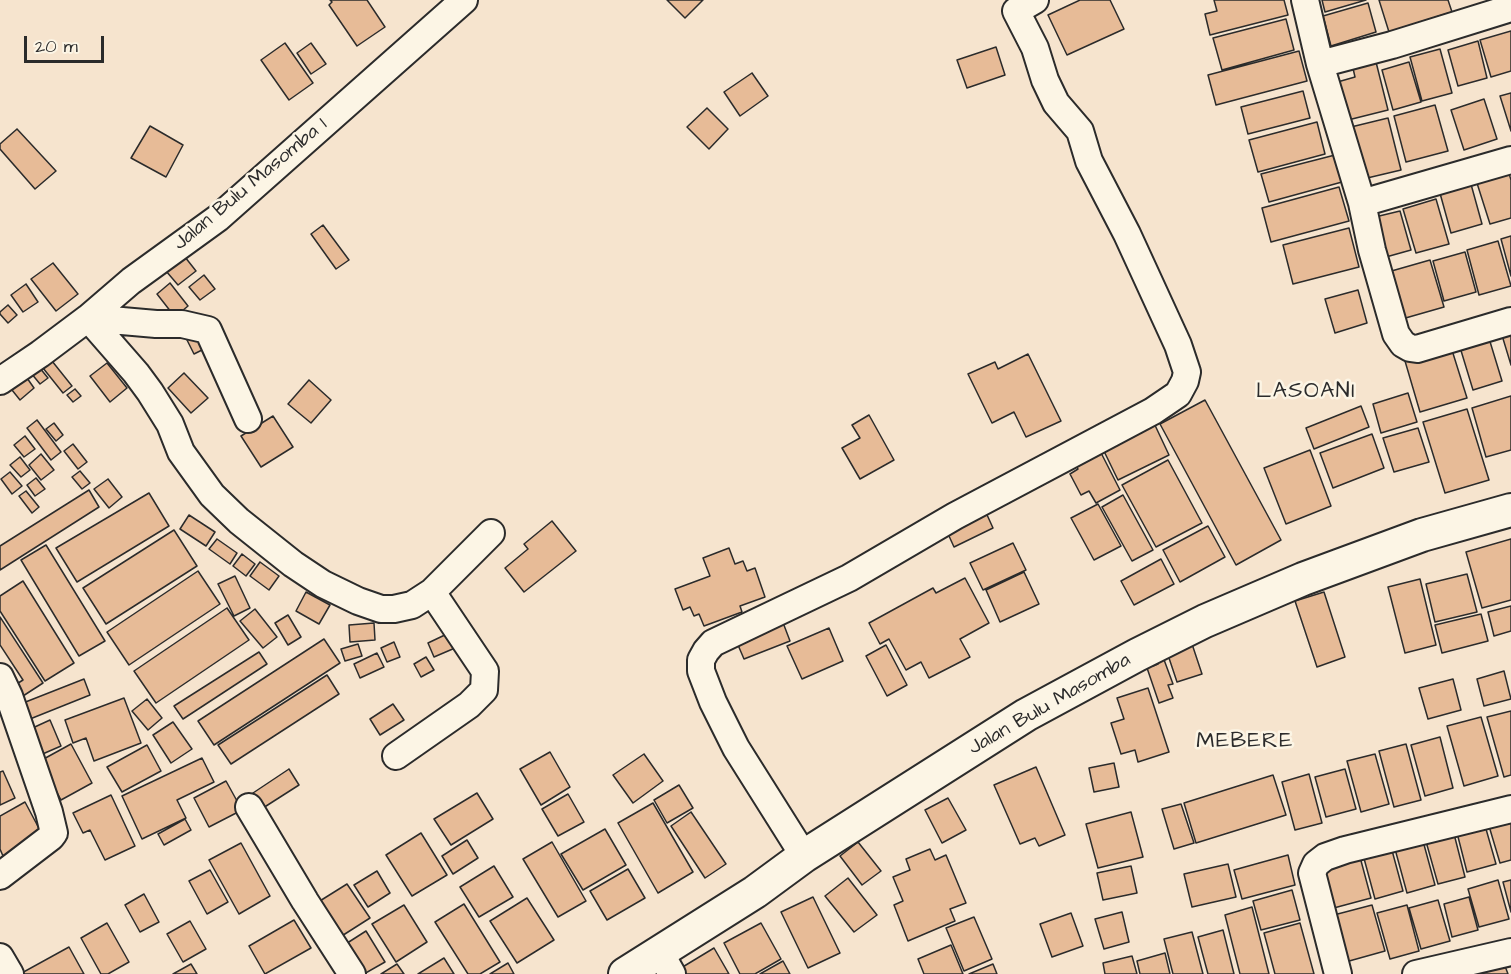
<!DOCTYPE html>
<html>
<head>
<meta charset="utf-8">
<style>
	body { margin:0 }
	#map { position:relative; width:1511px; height:974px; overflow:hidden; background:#f6e4ce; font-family:"Architects Daughter",sans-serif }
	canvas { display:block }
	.scale { position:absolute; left:24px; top:36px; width:80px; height:27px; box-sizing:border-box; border:3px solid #2b2b2b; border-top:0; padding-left:8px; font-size:18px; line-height:21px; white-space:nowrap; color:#2b2b2b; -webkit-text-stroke:4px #fcf5e5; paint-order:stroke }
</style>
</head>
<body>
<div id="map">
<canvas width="1511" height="974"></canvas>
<div class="scale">20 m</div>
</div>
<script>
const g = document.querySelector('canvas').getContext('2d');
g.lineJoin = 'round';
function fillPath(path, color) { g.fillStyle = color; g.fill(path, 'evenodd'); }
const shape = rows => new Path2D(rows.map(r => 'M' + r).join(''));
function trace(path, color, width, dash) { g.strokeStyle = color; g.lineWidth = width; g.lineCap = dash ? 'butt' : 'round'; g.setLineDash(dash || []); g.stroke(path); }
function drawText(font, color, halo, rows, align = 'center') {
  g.font = font + ' "Architects Daughter",sans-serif'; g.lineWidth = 5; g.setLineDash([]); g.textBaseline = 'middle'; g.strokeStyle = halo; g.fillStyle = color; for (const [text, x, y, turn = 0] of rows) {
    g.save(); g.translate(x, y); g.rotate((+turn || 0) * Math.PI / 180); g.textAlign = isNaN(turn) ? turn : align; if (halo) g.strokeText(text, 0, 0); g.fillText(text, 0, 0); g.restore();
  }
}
const building = shape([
	[330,0,367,0,385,27,357,46,329,5,332,2,330,0],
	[667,0,703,0,685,18,667,0],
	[1080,0,1110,0,1124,29,1067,55,1048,15,1080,0],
	[1214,0,1284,0,1288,15,1210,35,1205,14,1217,11,1214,0],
	[1322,0,1366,0,1325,12,1322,0],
	[1379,0,1448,0,1452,12,1389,32,1379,0],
	[1368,3,1376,32,1331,46,1323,16,1368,3],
	[1286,19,1294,50,1222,70,1213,38,1286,19],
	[1511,31,1511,71,1491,77,1480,40,1511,31],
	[1478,41,1487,78,1458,86,1448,50,1478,41],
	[285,43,313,83,289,100,261,60,285,43],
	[311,43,326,64,311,74,297,53,311,43],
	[996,47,1005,75,967,88,957,60,996,47],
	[1440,49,1452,93,1422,101,1410,57,1440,49],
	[1299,51,1307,81,1216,105,1208,75,1299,51],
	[1375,58,1388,110,1344,121,1334,83,1355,77,1352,64,1375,58],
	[1409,62,1421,102,1393,110,1382,70,1409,62],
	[752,73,768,96,740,116,724,92,752,73],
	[1303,91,1310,118,1248,134,1241,107,1303,91],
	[1511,93,1511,131,1500,96,1511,93],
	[1484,99,1497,139,1464,150,1451,110,1484,99],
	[1435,105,1448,151,1406,162,1394,116,1435,105],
	[707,108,728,129,709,149,687,127,707,108],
	[1388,118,1401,170,1363,179,1351,127,1388,118],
	[1317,122,1325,154,1258,172,1249,140,1317,122],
	[150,126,183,145,166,177,131,158,150,126],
	[17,129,56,171,35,189,0,149,0,144,17,129],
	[1335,155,1342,182,1269,202,1261,174,1335,155],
	[1508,170,1511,180,1511,218,1490,224,1476,180,1508,170],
	[1469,177,1482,224,1451,233,1438,186,1469,177],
	[1339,187,1349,221,1271,242,1262,208,1339,187],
	[1436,199,1449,244,1416,253,1403,209,1436,199],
	[1400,211,1411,250,1386,257,1375,217,1400,211],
	[323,225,349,260,336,269,311,234,323,225],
	[1349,228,1359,267,1293,284,1283,245,1349,228],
	[1511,236,1511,276,1501,239,1511,236],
	[1498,241,1511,286,1479,295,1467,250,1498,241],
	[1465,252,1476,292,1444,301,1433,261,1465,252],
	[185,257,196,271,178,285,166,271,185,257],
	[1430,260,1444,307,1402,319,1388,272,1430,260],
	[53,263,78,294,56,311,31,279,53,263],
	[204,275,215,289,200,300,189,287,204,275],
	[170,283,188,306,175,317,157,294,170,283],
	[26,284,38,302,23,312,11,295,26,284],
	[1358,290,1367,323,1335,333,1325,299,1358,290],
	[8,305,17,315,8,323,0,314,0,312,8,305],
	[1511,329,1511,365,1501,332,1511,329],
	[197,334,204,349,194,354,187,340,197,334],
	[1488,335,1502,381,1473,390,1459,344,1488,335],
	[1451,347,1467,398,1420,412,1405,361,1451,347],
	[1028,354,1061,421,1026,437,1014,412,992,423,968,374,995,362,998,369,1028,354],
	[52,361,72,386,63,393,43,368,52,361],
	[107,363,127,388,110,402,90,376,107,363],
	[39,367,48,378,40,384,31,373,39,367],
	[184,373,208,398,191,413,168,388,184,373],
	[27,378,34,388,20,400,12,390,27,378],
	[309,380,331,400,311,423,288,404,309,380],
	[75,389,81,396,73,402,67,395,75,389],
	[1408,393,1417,422,1381,433,1373,404,1408,393],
	[1511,396,1511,450,1486,457,1472,408,1511,396],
	[1205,400,1281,540,1236,565,1160,424,1205,400],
	[1361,406,1369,427,1314,449,1306,428,1361,406],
	[1467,409,1489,480,1445,493,1423,422,1467,409],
	[869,415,894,460,860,479,842,448,860,438,852,425,869,415],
	[273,416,293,447,261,467,241,436,273,416],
	[37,420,61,452,51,460,27,428,37,420],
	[1153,421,1169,455,1118,480,1101,445,1153,421],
	[54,423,63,435,56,441,46,429,54,423],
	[1418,428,1429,462,1394,472,1383,438,1418,428],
	[1372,434,1384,468,1333,488,1320,453,1372,434],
	[25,436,35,449,24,457,14,445,25,436],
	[73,444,87,462,78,469,64,451,73,444],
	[1097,445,1120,490,1096,503,1089,491,1081,495,1070,474,1078,469,1072,458,1097,445],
	[1310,450,1331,506,1286,524,1264,468,1310,450],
	[41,454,54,470,41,480,29,465,41,454],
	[20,457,30,470,21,477,10,465,20,457],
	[1168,460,1202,523,1156,547,1122,485,1168,460],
	[80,471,90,483,82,489,72,477,80,471],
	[10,472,22,486,12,494,1,479,10,472],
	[36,478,45,489,35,496,27,485,36,478],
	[108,479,122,497,109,508,94,489,108,479],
	[89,490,99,507,0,570,0,546,89,490],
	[26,491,39,507,32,513,19,496,26,491],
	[149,493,169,526,77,582,56,548,149,493],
	[1123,495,1153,550,1132,561,1102,507,1123,495],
	[1098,504,1121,546,1094,560,1071,518,1098,504],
	[983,506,993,528,954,547,944,525,983,506],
	[189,515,215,532,206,546,180,529,189,515],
	[552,521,576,551,524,592,505,568,528,549,524,544,552,521],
	[1208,526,1225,557,1180,582,1163,550,1208,526],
	[174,530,197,566,106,624,83,588,174,530],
	[217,539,237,553,230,564,209,549,217,539],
	[1511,539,1511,600,1482,608,1466,552,1511,539],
	[1013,543,1026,570,983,590,970,563,1013,543],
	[46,545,105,641,79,656,21,560,46,545],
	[729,548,735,564,743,561,747,571,755,568,765,597,740,606,742,612,704,626,699,614,694,616,690,607,683,610,675,589,710,576,703,558,729,548],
	[242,554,255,564,246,576,233,566,242,554],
	[1161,559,1174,584,1134,605,1121,581,1161,559],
	[260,562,279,576,269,590,250,576,260,562],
	[198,571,220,604,129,665,107,632,198,571],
	[1024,572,1039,604,1000,622,986,590,1024,572],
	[1467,574,1477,612,1435,622,1426,584,1467,574],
	[235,576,250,608,234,616,218,584,235,576],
	[965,578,989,623,960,639,970,657,929,678,921,662,906,670,889,639,880,644,869,623,933,588,936,593,965,578],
	[1420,579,1436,645,1405,653,1388,587,1420,579],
	[23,581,74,663,45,681,0,611,0,596,23,581],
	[306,592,330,605,319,624,296,611,306,592],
	[1324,592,1345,657,1317,667,1295,601,1324,592],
	[1511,606,1511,631,1494,636,1488,612,1511,606],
	[227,608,249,640,156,703,134,671,227,608],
	[255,609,277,637,263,648,240,621,255,609],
	[1481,614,1488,641,1442,653,1435,625,1481,614],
	[288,615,301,637,288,645,275,623,288,615],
	[0,617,43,683,23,696,15,685,23,680,0,645,0,617],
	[782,620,790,641,744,659,735,638,782,620],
	[374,623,375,640,350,642,349,625,374,623],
	[829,628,843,661,802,679,787,646,829,628],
	[449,633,455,648,434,657,428,643,449,633],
	[324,639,340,663,214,745,198,721,324,639],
	[394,642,400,657,387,662,381,648,394,642],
	[358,644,362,656,345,661,341,649,358,644],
	[1192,644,1202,674,1177,682,1167,652,1192,644],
	[886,645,907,685,887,696,866,656,886,645],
	[259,652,267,664,183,719,174,706,259,652],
	[377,653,384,667,360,678,354,664,377,653],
	[426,657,434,670,421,677,414,664,426,657],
	[1163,657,1173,684,1168,685,1173,698,1159,703,1146,665,1152,663,1153,666,1158,664,1157,659,1163,657],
	[1504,671,1511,699,1484,706,1477,679,1504,671],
	[327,675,339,694,231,764,218,745,327,675],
	[84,679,90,695,30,719,23,703,84,679],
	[1453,679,1461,710,1428,719,1419,688,1453,679],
	[1148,688,1169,752,1138,762,1135,750,1121,754,1111,723,1124,719,1117,698,1148,688],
	[124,698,141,743,94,761,86,738,73,743,65,720,124,698],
	[147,699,162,718,148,730,132,711,147,699],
	[393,704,404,720,380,735,370,719,393,704],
	[1511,711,1511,775,1504,777,1487,717,1511,711],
	[1481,717,1498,776,1464,786,1447,726,1481,717],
	[50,720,61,746,38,756,26,731,50,720],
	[173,722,192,749,171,763,153,735,173,722],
	[1440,737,1453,788,1425,796,1411,745,1440,737],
	[71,744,92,783,61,800,40,761,71,744],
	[1406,744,1421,800,1394,807,1379,751,1406,744],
	[147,745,161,771,122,792,107,767,147,745],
	[550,752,570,787,541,805,520,769,550,752],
	[644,754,663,781,633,803,613,775,644,754],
	[1375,754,1389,804,1361,812,1347,761,1375,754],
	[202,758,214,782,177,800,186,818,142,839,122,796,202,758],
	[1114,763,1119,787,1094,792,1089,768,1114,763],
	[1036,767,1065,835,1039,846,1035,838,1020,844,994,785,1036,767],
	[289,769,299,785,263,808,253,793,289,769],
	[1345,769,1356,809,1326,817,1315,777,1345,769],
	[3,771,15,798,0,805,0,772,3,771],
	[1309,774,1322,823,1295,830,1282,782,1309,774],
	[1273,775,1286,815,1196,843,1184,803,1273,775],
	[226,781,242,810,209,827,194,798,226,781],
	[679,785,693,808,667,823,654,800,679,785],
	[477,793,493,819,451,845,434,819,477,793],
	[568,794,584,822,558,836,542,809,568,794],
	[111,795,135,846,105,860,90,830,83,833,73,813,111,795],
	[948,798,966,830,942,843,925,810,948,798],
	[25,802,42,834,3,856,0,849,0,816,25,802],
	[653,803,693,872,658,893,618,823,653,803],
	[1181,804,1194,843,1174,849,1162,809,1181,804],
	[691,812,726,864,705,878,671,826,691,812],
	[1131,812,1143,857,1098,868,1086,824,1131,812],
	[185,819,191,830,164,845,158,834,185,819],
	[1511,820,1511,860,1500,863,1489,826,1511,820],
	[1484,822,1496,864,1467,872,1456,829,1484,822],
	[605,829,626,865,583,890,561,854,605,829],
	[1453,830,1465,877,1438,884,1425,838,1453,830],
	[421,833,447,875,412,896,386,855,421,833],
	[467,840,478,858,453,874,442,856,467,840],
	[1423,841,1435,885,1407,893,1395,849,1423,841],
	[552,842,586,901,558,917,523,859,552,842],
	[858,842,881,871,862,885,840,856,858,842],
	[241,843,270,896,239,914,209,860,241,843],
	[1390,843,1403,891,1375,899,1362,851,1390,843],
	[930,849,935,860,946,855,966,903,950,909,955,921,908,941,894,905,903,901,893,877,910,870,906,859,930,849],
	[1288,855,1295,885,1242,899,1234,870,1288,855],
	[1360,857,1371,898,1330,909,1319,868,1360,857],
	[1228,864,1236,897,1192,907,1184,874,1228,864],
	[494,866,513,897,479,917,460,887,494,866],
	[1131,866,1137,893,1103,900,1097,873,1131,866],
	[628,869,645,898,607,920,590,891,628,869],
	[210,870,228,902,207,914,189,881,210,870],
	[377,871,390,893,368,907,354,885,377,871],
	[848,878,877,915,854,932,825,896,848,878],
	[1498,880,1509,919,1479,927,1468,889,1498,880],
	[1511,880,1511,912,1503,882,1511,880],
	[347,884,370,918,337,939,315,904,347,884],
	[1292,890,1300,920,1261,930,1253,901,1292,890],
	[144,894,159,922,140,932,125,905,144,894],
	[813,897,840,953,808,968,781,912,813,897],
	[1469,897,1478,930,1452,937,1444,904,1469,897],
	[527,898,554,940,517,963,490,921,527,898],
	[1438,900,1450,941,1421,949,1409,908,1438,900],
	[464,904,500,962,480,974,468,974,435,922,464,904],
	[404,905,427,942,396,962,372,924,404,905],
	[1372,905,1385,951,1342,963,1330,916,1372,905],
	[1407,905,1419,951,1390,959,1377,913,1407,905],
	[1252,907,1269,974,1240,974,1225,915,1252,907],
	[1122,912,1129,942,1104,949,1095,919,1122,912],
	[1071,913,1083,946,1052,957,1040,924,1071,913],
	[974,917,992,959,964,971,946,928,974,917],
	[294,920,311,948,265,974,249,946,294,920],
	[190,921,206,949,183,962,167,934,190,921],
	[107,923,129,962,108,974,101,974,81,938,107,923],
	[761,923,781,959,755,974,740,974,724,943,761,923],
	[1300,923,1314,974,1275,974,1264,933,1300,923],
	[1223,930,1234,974,1208,974,1198,937,1223,930],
	[366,931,385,962,364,974,341,947,366,931],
	[1192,932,1203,974,1173,974,1164,939,1192,932],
	[951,945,963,974,924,974,918,959,951,945],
	[69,947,84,974,20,974,69,947],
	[714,948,729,974,685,974,681,968,714,948],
	[1165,953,1170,974,1140,974,1137,961,1165,953],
	[1132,956,1137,974,1105,974,1103,963,1132,956],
	[444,958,454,974,418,974,444,958],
	[783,961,790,974,760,974,783,961],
	[508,963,514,974,490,974,508,963],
	[191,964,197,974,173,974,191,964],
	[397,964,404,974,381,974,397,964],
	[993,964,997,974,969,974,993,964],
	[1505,966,1508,974,1479,974,1505,966]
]);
fillPath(building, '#e7bb97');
trace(building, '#2b2b2b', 1.5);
const minor = shape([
	[1305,0,1320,64,1362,203,1372,250,1396,334,1403,344,1410,348,1417,349,1511,321],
	[1320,64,1392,45,1511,8],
	[1362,203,1511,160],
	[88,318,136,373,150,392,170,424,181,452,212,495,239,521,293,564,323,584,358,601,381,609,394,609,412,605,432,592,491,533],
	[88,318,156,324,182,324,208,330,248,419],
	[0,381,40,354,88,318,131,281,218,218,464,0],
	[0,677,9,696,49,812,54,833,51,837,0,876],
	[396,756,469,705,484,690,485,671,432,592],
	[249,807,305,901,352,974],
	[804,856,736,748,713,702,701,671,701,660,706,651,713,643,849,578,955,516,1153,411,1178,394,1185,381,1187,372,1178,345,1127,234,1089,161,1080,131,1056,103,1045,80,1035,48,1016,11,1035,0],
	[659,951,672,974],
	[0,957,10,974],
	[1338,974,1312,873,1316,864,1325,857,1345,850,1511,809],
	[1416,974,1511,952]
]);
const tertiary = shape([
	[625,974,755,892,804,856,1026,715,1137,655,1205,621,1303,579,1422,535,1511,510]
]);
trace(minor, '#2b2b2b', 30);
trace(tertiary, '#2b2b2b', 36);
trace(minor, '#fcf5e5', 26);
trace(tertiary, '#fcf5e5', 32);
drawText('20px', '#2b2b2b', '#fcf5e5', [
	["Jalan Bulu Masomba 1",251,185,-40],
	["Jalan Bulu Masomba",1050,705,-30]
]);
g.letterSpacing = '1.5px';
drawText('22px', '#2b2b2b', '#fcf5e5', [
	["LASOANI",1306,392],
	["MEBERE",1245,742]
]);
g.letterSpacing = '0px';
</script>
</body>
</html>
